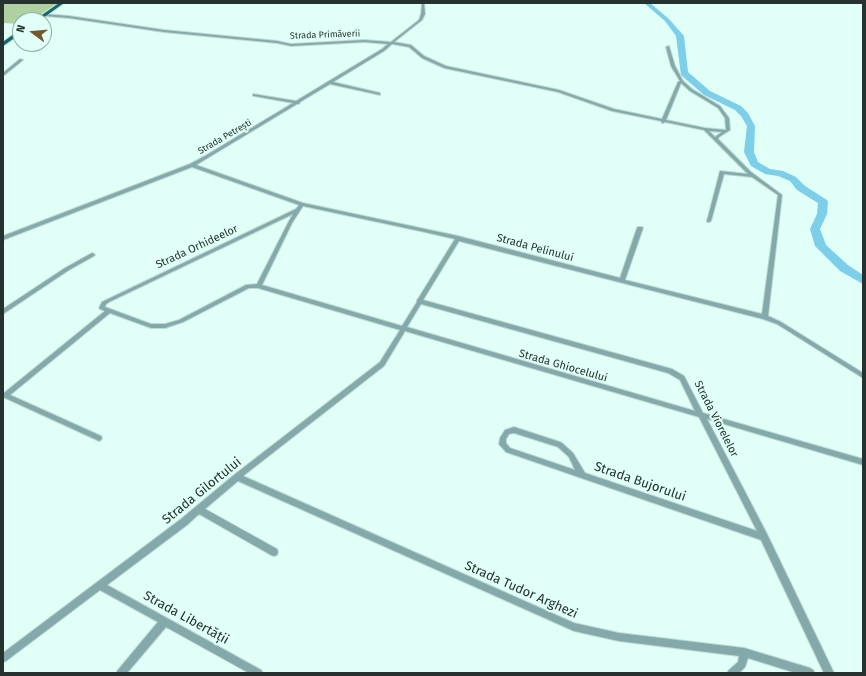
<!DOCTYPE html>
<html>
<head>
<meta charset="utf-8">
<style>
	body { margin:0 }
	#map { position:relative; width:866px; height:676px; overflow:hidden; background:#dffff7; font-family:"Fira Sans",sans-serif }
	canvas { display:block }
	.frame { position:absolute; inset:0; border:4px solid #25322f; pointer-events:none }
	.north { position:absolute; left:12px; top:12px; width:40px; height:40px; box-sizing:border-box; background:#dffff7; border:1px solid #95ada7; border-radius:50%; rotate:286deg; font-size:11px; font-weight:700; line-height:16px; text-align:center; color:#25322f }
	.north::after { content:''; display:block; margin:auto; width:14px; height:18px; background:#76572c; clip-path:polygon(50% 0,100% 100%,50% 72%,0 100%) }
</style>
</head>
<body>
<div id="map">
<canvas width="866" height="676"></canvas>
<div class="frame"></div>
<div class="north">N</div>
</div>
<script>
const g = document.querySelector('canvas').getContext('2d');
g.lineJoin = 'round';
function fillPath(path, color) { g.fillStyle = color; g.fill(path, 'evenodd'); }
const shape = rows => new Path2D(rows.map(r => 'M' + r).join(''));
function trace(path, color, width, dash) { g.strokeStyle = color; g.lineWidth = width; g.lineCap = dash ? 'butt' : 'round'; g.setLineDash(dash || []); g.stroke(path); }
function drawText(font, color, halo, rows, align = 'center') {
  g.font = font + ' "Fira Sans",sans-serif'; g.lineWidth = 4; g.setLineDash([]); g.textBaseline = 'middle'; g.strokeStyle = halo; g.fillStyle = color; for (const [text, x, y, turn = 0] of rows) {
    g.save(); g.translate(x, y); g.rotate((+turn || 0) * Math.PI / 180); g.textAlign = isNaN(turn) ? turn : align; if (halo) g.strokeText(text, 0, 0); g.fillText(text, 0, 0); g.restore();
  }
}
fillPath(shape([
	[3,3,58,3,32,20,20,20,20,24,3,23]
]), '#afd1a1');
fillPath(shape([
	[644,3,650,3,669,19,684,36,688,72,710,91,741,106,748,113,755,126,754,152,758,162,770,169,783,171,796,177,805,186,827,200,828,202,827,214,820,229,826,245,848,265,863,275,863,284,840,271,815,246,810,229,817,214,818,203,797,190,790,181,778,176,765,174,751,166,744,152,747,126,741,116,735,110,704,95,681,75,676,36,665,21,644,3]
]), '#7dcee9');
const minor = shape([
	[422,3,424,3,425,14,422,20,394,42,411,45,424,56,446,66,559,90,614,109,662,119,678,82,680,81,671,66,666,47,669,46,675,66,683,81,692,89,720,106,729,118,730,130,719,137,718,139,751,172,782,195,768,316,781,322,863,373,863,378,777,324,763,319,459,241,423,300,672,369,684,376,703,413,863,459,863,465,707,419,767,534,834,673,824,673,761,540,506,452,499,444,500,438,505,430,514,427,560,442,562,443,573,453,585,473,757,531,699,417,405,331,384,366,243,476,574,623,619,633,744,648,810,668,813,670,815,673,796,673,748,658,745,667,739,673,727,673,729,670,738,662,739,656,619,641,574,631,238,481,205,509,277,549,278,552,277,555,274,556,271,555,199,514,187,525,107,585,261,670,263,673,249,673,166,627,127,673,116,673,118,670,158,622,100,590,6,661,3,662,3,653,181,519,234,475,380,362,400,330,258,288,249,288,183,322,165,328,151,328,110,313,10,395,101,436,102,438,101,440,99,441,97,440,3,397,3,393,4,393,105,311,100,309,99,308,102,302,296,209,299,205,192,167,3,240,3,236,190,164,205,156,293,103,254,96,253,96,253,94,296,101,382,49,388,44,364,42,291,46,277,43,164,32,69,18,44,16,42,15,44,14,69,16,164,30,277,41,291,44,364,40,391,42,419,20,421,14,422,3],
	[392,44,409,47,422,58,444,68,558,92,612,111,661,121,662,123,663,123,665,122,704,130,748,174,720,171,707,221,707,222,709,222,711,221,724,174,752,177,778,195,762,314,625,280,643,228,642,227,638,227,637,228,620,278,458,236,303,203,196,165,297,104,299,104,300,102,330,84,380,95,380,93,333,82,384,51,392,44],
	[681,83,690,91,718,108,725,118,726,130,705,128,666,120,681,83],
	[709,131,722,132,715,137,709,131],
	[303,206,420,231,455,239,418,299,417,300,417,302,402,326,262,285,292,223,303,206],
	[293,214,288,223,257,284,246,285,179,320,165,324,151,324,105,307,106,304,111,301,293,214],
	[421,304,668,373,680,380,695,411,407,327,421,304],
	[514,433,558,447,569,457,575,470,510,448,506,443,506,439,509,434,514,433],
	[20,59,23,60,3,76,3,73,20,59],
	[92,253,94,254,95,255,94,256,69,270,3,314,3,309,65,268,92,253]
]);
const primary = shape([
	[59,3,64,3,40,20,35,20,59,3],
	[18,31,20,31,20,34,3,46,3,42,18,31]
]);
trace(minor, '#bedad3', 2);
trace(primary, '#bedad3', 2);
fillPath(minor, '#84a9ab');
fillPath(primary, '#13686c');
drawText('9px', '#25322f', '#dffff7', [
	["Strada Primăverii",325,35,-2],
	["Strada Petrești",225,137,-30]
]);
drawText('11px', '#25322f', '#dffff7', [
	["Strada Orhideelor",197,247,-25],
	["Strada Pelinului",535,248,15],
	["Strada Ghiocelului",563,366,16],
	["Strada Viorelelor",716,419,63]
]);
drawText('13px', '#25322f', '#dffff7', [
	["Strada Bujorului",640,482,19],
	["Strada Gilortului",202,491,-39],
	["Strada Tudor Arghezi",521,590,24],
	["Strada Libertății",186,618,29]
]);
</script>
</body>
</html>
